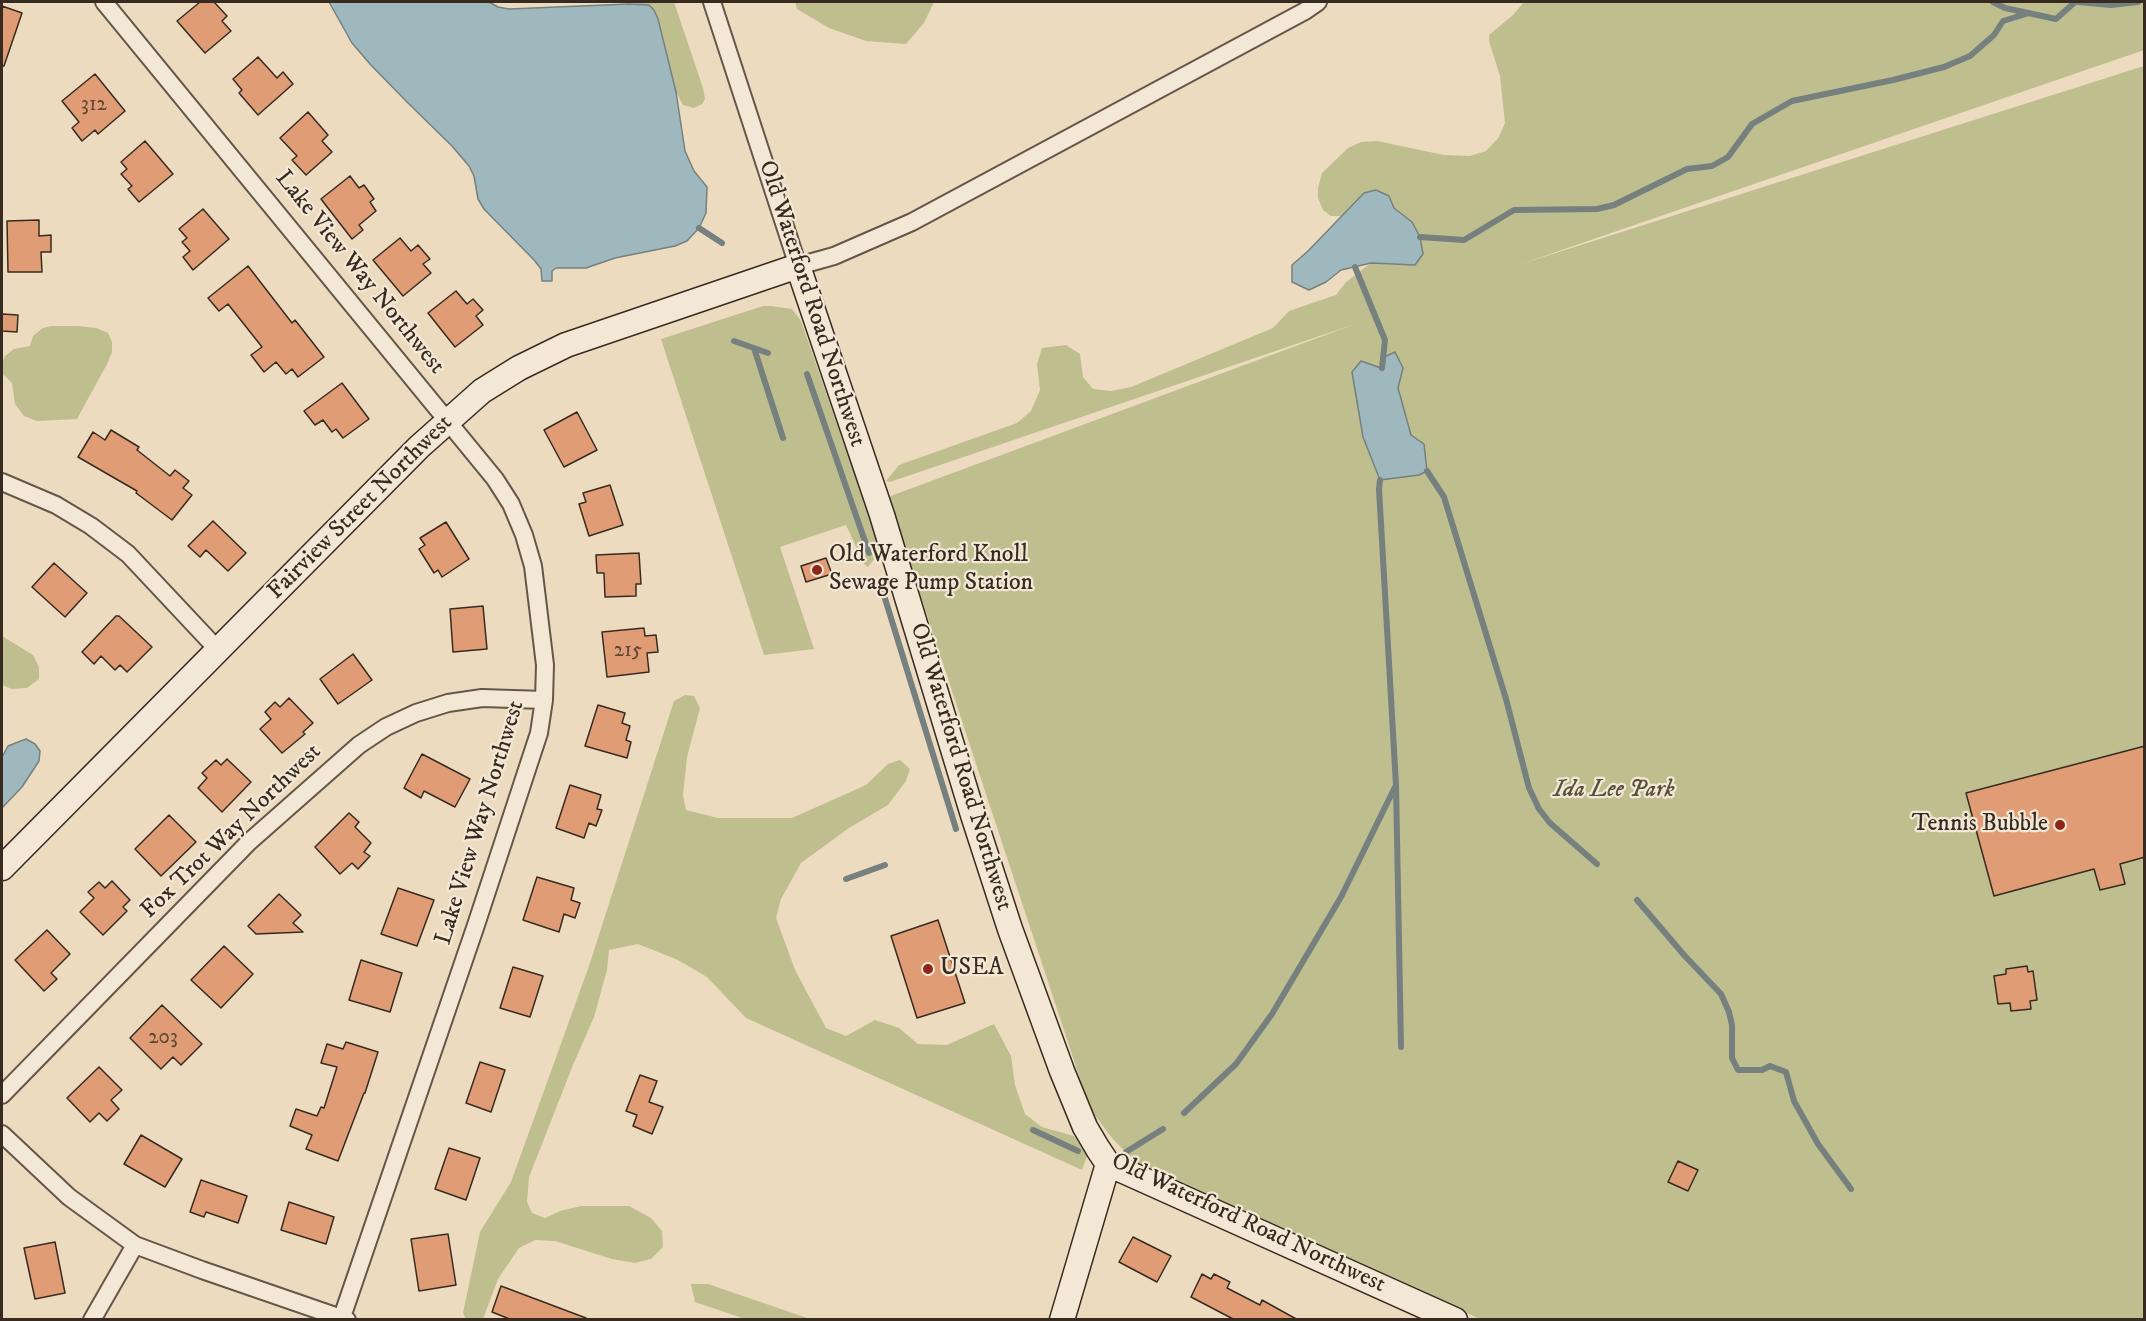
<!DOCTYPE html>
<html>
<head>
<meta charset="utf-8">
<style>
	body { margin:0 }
	#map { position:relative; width:2146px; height:1321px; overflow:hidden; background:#eddbc0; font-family:"IM FELL DW Pica",serif }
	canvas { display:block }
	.frame { position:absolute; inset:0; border:3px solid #372b21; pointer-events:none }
</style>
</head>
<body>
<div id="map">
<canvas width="2146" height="1321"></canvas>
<div class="frame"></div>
</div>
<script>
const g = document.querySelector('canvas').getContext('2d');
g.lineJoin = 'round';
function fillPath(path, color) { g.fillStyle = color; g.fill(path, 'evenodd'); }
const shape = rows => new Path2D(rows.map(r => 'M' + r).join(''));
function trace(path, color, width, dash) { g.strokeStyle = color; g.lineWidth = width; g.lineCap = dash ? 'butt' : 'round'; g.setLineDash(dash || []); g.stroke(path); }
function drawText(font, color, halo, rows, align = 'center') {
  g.font = font + ' "IM FELL DW Pica",serif'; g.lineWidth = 4.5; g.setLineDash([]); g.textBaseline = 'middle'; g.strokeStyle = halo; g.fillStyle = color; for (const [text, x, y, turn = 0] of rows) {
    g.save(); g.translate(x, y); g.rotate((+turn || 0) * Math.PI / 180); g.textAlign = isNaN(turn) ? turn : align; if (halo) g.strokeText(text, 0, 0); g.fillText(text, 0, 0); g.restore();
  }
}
fillPath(shape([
	[624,2,674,2,703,88,705,99,702,104,694,108,683,105,676,92,658,19,648,5],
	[795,2,934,2,924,23,906,44,866,41,829,28,797,9],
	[1524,2,2144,2,2144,50,1521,264,2144,66,2144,1319,1480,1319,1137,1164,1112,1138,1090,1109,888,497,1355,324,890,482,886,481,899,465,1017,423,1031,411,1040,390,1037,364,1042,348,1066,345,1080,354,1083,377,1093,389,1111,391,1131,387,1273,328,1289,311,1336,295,1346,282,1371,263,1394,265,1412,222,1394,208,1389,196,1364,193,1341,216,1331,216,1323,210,1318,198,1318,188,1322,173,1348,148,1361,142,1377,141,1444,155,1470,156,1486,151,1499,137,1505,123,1500,76,1489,41,1489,35,1513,15],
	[763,306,771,306,792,309,801,321,879,544,875,558,868,567,864,564,846,525,780,547,814,649,764,655,661,339],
	[51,326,78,326,96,328,108,333,112,342,112,352,107,364,77,419,37,421,24,416,15,404,12,383,3,374,2,364,5,356,14,349,30,346,33,336,43,328],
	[2,636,33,655,39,667,39,679,27,688,12,689,2,685],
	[685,695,694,696,700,708,687,757,683,795,686,810,718,818,792,818,866,785,888,764,900,760,910,769,906,781,888,805,849,828,801,863,781,899,776,918,795,970,826,1028,846,1036,875,1020,899,1028,918,1044,947,1045,994,1024,1011,1056,1015,1085,1025,1114,1042,1127,1074,1136,1087,1156,1082,1170,746,1018,707,977,678,960,638,944,609,950,607,970,594,1017,573,1065,529,1177,527,1202,532,1213,545,1218,560,1211,581,1206,629,1206,651,1218,662,1231,663,1247,651,1259,635,1263,612,1259,555,1241,535,1240,519,1248,498,1279,483,1319,466,1319,463,1313,480,1232,511,1182,589,966,674,701],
	[691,1284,708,1284,810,1319,745,1319,695,1302]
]), '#bfbe8e');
const water = shape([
	[329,2,489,2,498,7,509,9,629,4,649,5,654,10,658,19,676,92,685,151,694,171,707,187,706,213,699,228,687,241,675,246,615,258,586,268,556,268,552,271,552,281,542,281,541,269,535,261,484,209,478,199,474,176,469,166,452,146,407,102,370,64,352,43,329,2],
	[1376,190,1389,196,1394,208,1412,222,1420,237,1423,254,1415,265,1371,263,1341,270,1326,282,1309,290,1292,282,1292,265,1308,251,1364,193,1376,190],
	[1395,352,1403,368,1398,388,1411,435,1424,444,1427,471,1419,475,1380,480,1363,437,1352,372,1361,361,1381,368,1382,358,1395,352],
	[26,739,35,744,40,751,39,761,22,787,2,808,2,757,8,746,26,739]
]);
fillPath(water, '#9fb8be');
trace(water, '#75807f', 1.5);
trace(shape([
	[1993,2,2005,8,2056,19,2075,2],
	[2078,2,2111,5,2138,2],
	[699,228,722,243],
	[1420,237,1464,240,1514,210,1597,209,1614,205,1687,169,1712,166,1728,157,1752,124,1792,101,1893,80,1944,67,1970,56,1994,35,2003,21,2029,13],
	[1355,267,1385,340,1382,368],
	[734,341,768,353],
	[754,348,783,438],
	[807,374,869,553],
	[1427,471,1444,497,1506,699,1529,788,1539,809,1550,823,1597,864],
	[1380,480,1379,489,1396,785,1401,1047],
	[883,592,956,829],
	[846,879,885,865],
	[1637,900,1684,955,1721,994,1729,1012,1732,1025,1732,1058,1738,1070,1762,1070,1770,1066,1786,1072,1794,1101,1818,1144,1851,1189],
	[1184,1113,1236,1064,1272,1014,1341,897,1395,787],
	[1033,1130,1078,1151],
	[1126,1152,1163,1129]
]), '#75807f', 6);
const building = shape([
	[200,2,214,2,227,16,222,21,231,31,205,53,177,21,200,2],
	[2,6,22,13,4,66,2,66,2,6],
	[258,57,277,78,283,72,293,84,258,115,239,93,242,90,233,79,258,57],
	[95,74,125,111,98,134,95,130,82,141,72,128,79,122,62,101,95,74],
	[308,112,328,135,322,141,332,152,306,175,292,160,297,156,280,138,308,112],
	[145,141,173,174,139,202,128,189,132,186,121,174,127,169,121,162,145,141],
	[350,176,359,188,364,185,374,199,370,202,376,211,359,225,363,230,352,239,321,199,350,176],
	[203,209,229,239,193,270,183,257,190,251,182,242,187,238,179,229,203,209],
	[39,220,39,236,51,235,51,252,41,252,42,272,8,272,7,221,39,220],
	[400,238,411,251,418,245,430,259,423,264,431,273,403,296,373,260,400,238],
	[248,266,292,323,295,320,324,357,298,377,292,369,286,374,276,362,264,372,251,355,262,347,228,304,219,311,208,298,248,266],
	[456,291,467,304,473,299,483,310,476,316,483,325,455,347,428,313,456,291],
	[2,314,18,315,17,332,2,331,2,314],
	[342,383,369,419,343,438,336,429,332,432,323,420,315,425,304,411,342,383],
	[577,412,597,450,564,467,544,430,577,412],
	[111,430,139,447,137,450,170,476,175,470,189,481,183,488,192,495,172,520,136,493,137,491,78,457,93,432,105,440,111,430],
	[610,485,623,525,589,536,579,504,586,502,583,493,610,485],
	[213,521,246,553,228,571,206,550,200,557,188,546,213,521],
	[446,522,469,559,442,577,438,570,434,573,419,549,425,545,420,538,446,522],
	[639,553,641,584,636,584,636,596,605,597,604,573,597,573,596,555,639,553],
	[826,558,832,574,806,582,801,566,826,558],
	[54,563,87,593,65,617,32,587,54,563],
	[483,606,487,649,453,652,450,609,483,606],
	[116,616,119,616,152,647,127,672,120,665,115,670,101,656,94,664,82,652,116,616],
	[644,628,645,636,656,635,658,652,647,653,649,672,607,677,602,632,644,628],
	[353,654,372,680,338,704,320,679,353,654],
	[289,698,313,723,303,732,305,734,282,753,260,729,271,719,265,712,275,702,280,707,289,698],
	[598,705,625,713,622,723,630,726,626,740,631,742,627,758,585,746,598,705],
	[2145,746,2145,857,2120,864,2125,884,2100,890,2094,869,1994,896,1966,793,2145,746],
	[422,754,470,779,455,807,424,791,421,798,404,788,422,754],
	[227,759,251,782,222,812,198,788,207,778,202,773,216,760,221,765,227,759],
	[570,785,601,795,597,809,602,810,596,826,589,823,584,838,556,828,570,785],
	[349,813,359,822,355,827,371,843,364,852,370,856,358,869,352,863,340,874,315,847,349,813],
	[169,815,196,842,161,876,135,849,169,815],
	[537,877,574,888,571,900,580,903,575,918,564,914,559,932,523,920,537,877],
	[112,881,130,900,123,907,127,911,103,935,80,912,94,898,88,892,99,882,105,888,112,881],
	[398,888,434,900,417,946,381,934,398,888],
	[279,894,301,915,293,923,303,932,256,934,248,926,279,894],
	[938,920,965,1003,917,1018,891,936,938,920],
	[47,930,70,954,51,973,57,979,44,991,15,960,47,930],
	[224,946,253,974,221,1008,191,980,224,946],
	[361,960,402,973,390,1012,349,1000,361,960],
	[2027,966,2028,972,2033,971,2037,1000,2030,1001,2031,1009,2011,1011,2010,1003,1998,1004,1994,976,2006,974,2006,969,2027,966],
	[513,967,543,976,530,1017,500,1008,513,967],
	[162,1005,202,1044,181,1065,173,1057,161,1069,130,1038,162,1005],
	[346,1042,378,1052,365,1093,364,1093,338,1161,306,1149,312,1135,290,1126,296,1109,317,1116,321,1107,324,1108,337,1067,321,1063,327,1044,343,1049,346,1042],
	[480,1062,505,1070,491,1112,466,1103,480,1062],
	[99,1067,122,1090,111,1100,119,1109,107,1121,99,1113,90,1122,67,1098,99,1067],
	[640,1075,657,1081,649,1102,663,1107,652,1134,633,1126,637,1115,626,1111,640,1075],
	[141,1135,182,1159,165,1187,124,1164,141,1135],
	[449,1148,480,1158,466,1200,435,1189,449,1148],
	[1678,1161,1698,1170,1688,1191,1668,1182,1678,1161],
	[201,1180,247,1196,238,1223,206,1212,204,1217,190,1212,201,1180],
	[289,1202,334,1217,326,1244,281,1230,289,1202],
	[448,1234,456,1285,419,1291,411,1239,448,1234],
	[1133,1237,1171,1256,1157,1282,1119,1262,1133,1237],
	[55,1242,65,1293,35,1299,24,1248,55,1242],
	[1202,1274,1211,1279,1214,1274,1230,1282,1227,1288,1260,1305,1262,1300,1298,1320,1235,1320,1191,1297,1202,1274],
	[501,1286,586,1318,586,1320,512,1320,492,1312,501,1286]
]);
fillPath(building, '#e09d75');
trace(building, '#372b21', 1.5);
const street = shape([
	[104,2,495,479,511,504,524,535,533,566,545,665,544,700,539,733,476,925,341,1320],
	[712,2,798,266,834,256,912,222,1305,11,1318,2],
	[2,482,56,505,91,526,128,554,219,651],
	[2,1095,249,842,359,745,386,727,416,713,448,703,482,698,544,700],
	[2,1134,69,1197,135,1245,202,1270,347,1320],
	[92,1320,135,1245]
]);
const secondary = shape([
	[2,868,419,447,482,391,519,368,566,345,798,266,882,515,973,815,1010,929,1062,1071,1085,1127,1098,1149,1108,1164,1455,1320],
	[1062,1320,1108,1164]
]);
trace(street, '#645749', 20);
trace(secondary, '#372b21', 27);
trace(street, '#f3e8d6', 16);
trace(secondary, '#f3e8d6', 24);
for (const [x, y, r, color] of [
	[817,570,6,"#8f2418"],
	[2060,825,6,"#8f2418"],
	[928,969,6,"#8f2418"]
]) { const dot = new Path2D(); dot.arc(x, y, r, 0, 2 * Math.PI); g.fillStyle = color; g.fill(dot); trace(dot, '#f3e8d6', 2); }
drawText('21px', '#614836', null, [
	["312",94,106],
	["215",628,652],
	["203",163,1039]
]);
drawText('24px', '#372b21', '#f3e8d6', [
	["Lake View Way Northwest",359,273,51],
	["Old Waterford Road Northwest",811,304,72],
	["Fairview Street Northwest",361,508,-45],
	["Old Waterford Road Northwest",960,767,73],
	["Lake View Way Northwest",481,823,-73],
	["Fox Trot Way Northwest",232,832,-44],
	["Old Waterford Road Northwest",1248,1224,25]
]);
drawText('24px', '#372b21', '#f3e8d6', [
	["Old Waterford Knoll",829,556],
	["Sewage Pump Station",829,584],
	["Tennis Bubble",2048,825,"right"],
	["USEA",940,969]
], 'left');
drawText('italic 24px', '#59503c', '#f3e8d6', [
	["Ida Lee Park",1614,791]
]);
</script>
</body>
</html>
